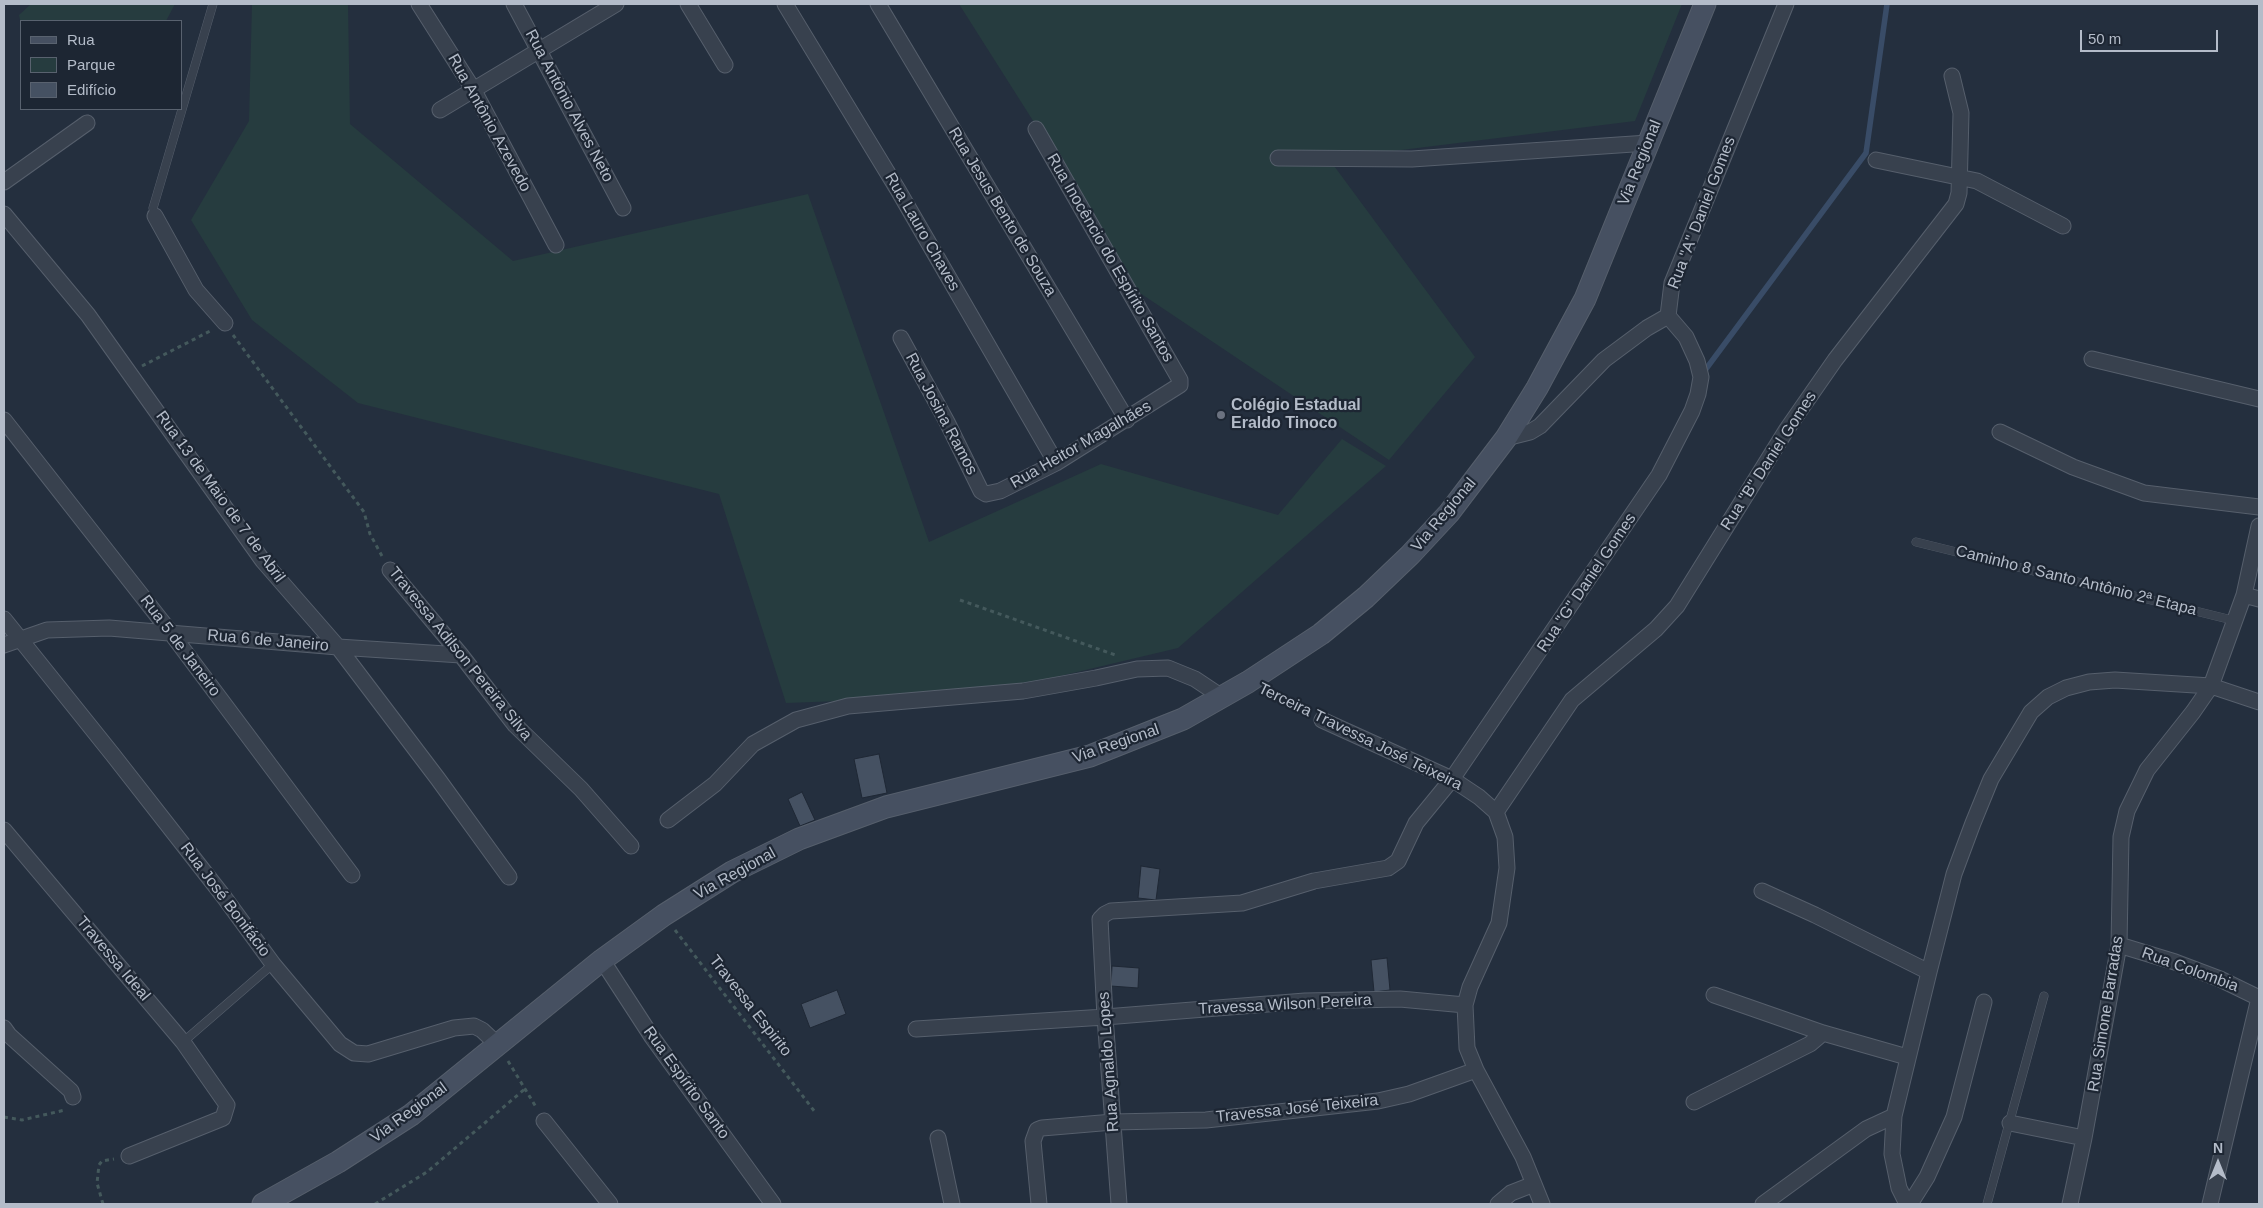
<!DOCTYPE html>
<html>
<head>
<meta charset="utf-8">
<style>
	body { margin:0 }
	#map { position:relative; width:2263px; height:1208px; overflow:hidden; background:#242f3e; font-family:Arial,sans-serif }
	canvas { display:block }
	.frame { position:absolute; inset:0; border:5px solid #b4bcc9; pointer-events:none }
	.legend { position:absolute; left:20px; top:20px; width:162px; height:90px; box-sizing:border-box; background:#1d2633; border:1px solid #59626f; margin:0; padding:6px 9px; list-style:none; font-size:15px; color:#b4bcc9 }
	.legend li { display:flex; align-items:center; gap:10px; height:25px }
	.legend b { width:25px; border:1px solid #59626f }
	.north { position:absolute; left:2193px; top:1138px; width:50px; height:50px; -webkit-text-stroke:4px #1d2633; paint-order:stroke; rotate:0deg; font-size:14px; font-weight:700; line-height:20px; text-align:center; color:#b4bcc9 }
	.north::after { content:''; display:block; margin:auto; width:18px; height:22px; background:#b4bcc9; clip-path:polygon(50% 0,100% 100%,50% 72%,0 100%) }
	.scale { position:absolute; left:2080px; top:30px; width:138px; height:22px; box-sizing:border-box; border:2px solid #b4bcc9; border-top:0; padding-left:6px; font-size:15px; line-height:18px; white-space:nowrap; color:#b4bcc9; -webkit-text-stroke:4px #1d2633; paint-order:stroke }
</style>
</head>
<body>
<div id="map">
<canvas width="2263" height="1208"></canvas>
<div class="frame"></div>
<ul class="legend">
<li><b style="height:6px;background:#465061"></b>Rua</li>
<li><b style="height:14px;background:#263c3f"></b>Parque</li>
<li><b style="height:14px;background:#455162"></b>Edifício</li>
</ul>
<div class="north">N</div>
<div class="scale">50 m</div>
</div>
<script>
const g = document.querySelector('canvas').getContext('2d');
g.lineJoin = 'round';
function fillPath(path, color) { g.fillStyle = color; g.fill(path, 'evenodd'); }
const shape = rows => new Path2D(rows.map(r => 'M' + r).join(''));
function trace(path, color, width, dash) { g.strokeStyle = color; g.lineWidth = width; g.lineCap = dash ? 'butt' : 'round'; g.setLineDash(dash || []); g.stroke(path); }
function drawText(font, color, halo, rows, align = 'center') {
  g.font = font + ' Arial,sans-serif'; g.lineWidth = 4.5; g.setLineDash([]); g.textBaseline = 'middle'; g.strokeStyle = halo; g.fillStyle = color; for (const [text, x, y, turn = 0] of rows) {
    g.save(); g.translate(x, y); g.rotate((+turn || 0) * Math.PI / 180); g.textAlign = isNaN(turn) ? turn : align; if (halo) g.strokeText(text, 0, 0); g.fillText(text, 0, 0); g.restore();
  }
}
fillPath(shape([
	[31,4,175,4,166,21,21,21,21,24,19,15],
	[252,4,348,4,350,124,513,261,808,194,929,542,1101,464,1278,515,1342,439,1386,466,1178,648,976,696,786,703,719,494,358,403,252,320,191,220,249,121],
	[959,4,1682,4,1635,121,1329,159,1475,357,1389,460,1131,287,1037,127]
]), '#263c3f');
trace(shape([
	[1703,373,1866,153,1887,4]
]), '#394c67', 5.5);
const building = shape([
	[879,754,887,793,862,798,854,759,879,754],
	[802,792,815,820,800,826,788,799,802,792],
	[1141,866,1160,869,1156,900,1138,898,1141,866],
	[1387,958,1390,990,1374,992,1371,960,1387,958],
	[1112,966,1139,968,1138,988,1111,986,1112,966],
	[837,990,846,1014,810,1028,801,1004,837,990]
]);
fillPath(building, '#455162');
trace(building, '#1f2835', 1);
const lane = shape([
	[155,216,153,208,156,198,213,4],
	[1916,542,2236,621],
	[183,1042,273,964],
	[1987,1204,2044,996]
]);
const street = shape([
	[419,4,473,89,556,245],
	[514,4,623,208],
	[688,4,725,65],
	[785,4,898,190,1056,463],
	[878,4,1127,420],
	[440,110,616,4],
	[1278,158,1412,159,1648,143],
	[1876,160,1977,181,2063,226],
	[4,182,87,123],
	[4,214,88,315,263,561,338,647,438,779,509,877],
	[155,216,196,290,225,323],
	[901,338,947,422,981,491,986,494,1000,491,1056,463,1180,385,1180,380,1036,129],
	[2092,359,2259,399],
	[4,420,171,633,352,875],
	[2000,432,2073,467,2144,493,2259,507],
	[1506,438,1530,432,1540,426,1604,360,1647,328,1668,316,1672,283,1786,4],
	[390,570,461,655,515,725,581,789,631,846],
	[2244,595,2259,599],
	[4,619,113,755,224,897,273,964,340,1044,354,1053,368,1054,454,1028,474,1026,482,1030,499,1046],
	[4,645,47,630,109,628,338,647,461,655],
	[1322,720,1452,779,1479,797,1496,812,1505,837,1507,868,1499,923,1470,987,1465,1005,1467,1048,1476,1070,1523,1157,1542,1204],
	[1496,812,1572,700,1656,629,1677,606,1787,429,1835,360,1956,204,1959,193,1961,113,1952,76],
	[668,820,715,784,753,744,796,720,848,706,1023,691,1096,678,1137,669,1168,668,1195,679,1222,697],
	[4,830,183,1042,227,1105,223,1118,129,1156],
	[1762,891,1815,915,1929,972],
	[2119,945,2175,962,2220,979,2259,998],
	[602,960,652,1037,773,1204],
	[1714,995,1823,1033,1907,1057],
	[4,1028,9,1035,71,1091,73,1097],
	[916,1029,1105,1017,1305,1001,1400,999,1465,1005],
	[1694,1102,1810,1044,1823,1033],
	[544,1121,610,1204],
	[2010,1123,2084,1138],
	[938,1138,952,1204],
	[1039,1204,1033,1141,1037,1130,1042,1128,1113,1122,1206,1120,1378,1101,1409,1094,1476,1070],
	[1119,1204,1105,1017,1100,919,1105,914,1111,911,1242,903,1314,881,1388,868,1398,861,1416,823,1452,779,1659,475,1692,411,1698,394,1701,377,1697,361,1686,337,1668,316],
	[1498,1204,1511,1193,1534,1184],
	[1763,1204,1866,1129,1894,1116],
	[1907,1204,1899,1188,1892,1154,1894,1116,1929,972,1954,874,1973,823,1991,779,2031,712,2048,697,2066,688,2089,682,2115,680,2211,686,2259,702],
	[1910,1204,1927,1177,1954,1117,1984,1002],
	[2070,1204,2084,1138,2119,945,2121,837,2127,811,2147,770,2193,712,2211,686,2244,595,2259,526],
	[2210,1204,2259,998]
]);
const secondary = shape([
	[263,1204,338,1162,411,1115,602,960,664,915,732,872,799,839,886,807,1090,756,1183,719,1248,682,1321,634,1366,597,1410,555,1449,513,1506,438,1537,388,1585,299,1705,4]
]);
trace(lane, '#565f6c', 9);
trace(street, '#565f6c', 17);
trace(secondary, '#565f6c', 23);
trace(shape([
	[233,335,364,512,370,534,382,556],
	[142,366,212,330],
	[960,600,1118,656],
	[1267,692,1308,713],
	[675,930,815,1112],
	[508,1061,536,1107],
	[4,1117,22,1120,65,1110],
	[103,1204,97,1183,99,1165,102,1161,114,1159],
	[375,1204,427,1172,526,1088]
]), '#44595c', 3, [4, 4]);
trace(lane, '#38414e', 8);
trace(street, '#38414e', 15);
trace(secondary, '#465061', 21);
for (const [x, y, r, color] of [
	[1221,415,5,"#6b7280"]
]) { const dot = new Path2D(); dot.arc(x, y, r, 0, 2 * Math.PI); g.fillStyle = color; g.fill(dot); trace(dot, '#1d2633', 2); }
drawText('16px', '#b4bcc9', '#1d2633', [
	["Rua Antônio Alves Neto",569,106,62],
	["Rua Antônio Azevedo",489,123,61],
	["Via Regional",1640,163,-68],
	["Rua Jesus Bento de Souza",1002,212,59],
	["Rua \"A\" Daniel Gomes",1702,213,-69],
	["Rua Lauro Chaves",922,232,60],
	["Rua Inocêncio do Espírito Santos",1110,258,60],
	["Rua Josina Ramos",941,414,62],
	["Rua Heitor Magalhães",1081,445,-30],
	["Rua \"B\" Daniel Gomes",1769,461,-57],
	["Rua 13 de Maio de 7 de Abril",220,497,54],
	["Via Regional",1444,515,-50],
	["Caminho 8 Santo Antônio 2ª Etapa",2076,581,14],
	["Rua \"G\" Daniel Gomes",1587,583,-56],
	["Rua 6 de Janeiro",268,641,5],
	["Rua 5 de Janeiro",180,646,53],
	["Travessa Adilson Pereira Silva",460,654,51],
	["Terceira Travessa José Teixeira",1360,737,26],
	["Via Regional",1116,744,-19],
	["Via Regional",735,874,-29],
	["Rua José Bonifácio",225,900,53],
	["Travessa Ideal",113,959,50],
	["Rua Colombia",2190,970,20],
	["Travessa Wilson Pereira",1285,1005,-3],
	["Travessa Espirito",750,1006,52],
	["Rua Simone Barradas",2106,1014,-81],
	["Rua Agnaldo Lopes",1109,1062,-94],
	["Rua Espírito Santo",686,1083,54],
	["Travessa José Teixeira",1297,1109,-6],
	["Via Regional",409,1113,-36]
]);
drawText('bold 16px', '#b4bcc9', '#1d2633', [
	["Colégio Estadual",1231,406],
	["Eraldo Tinoco",1231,424]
], 'left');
</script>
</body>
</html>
